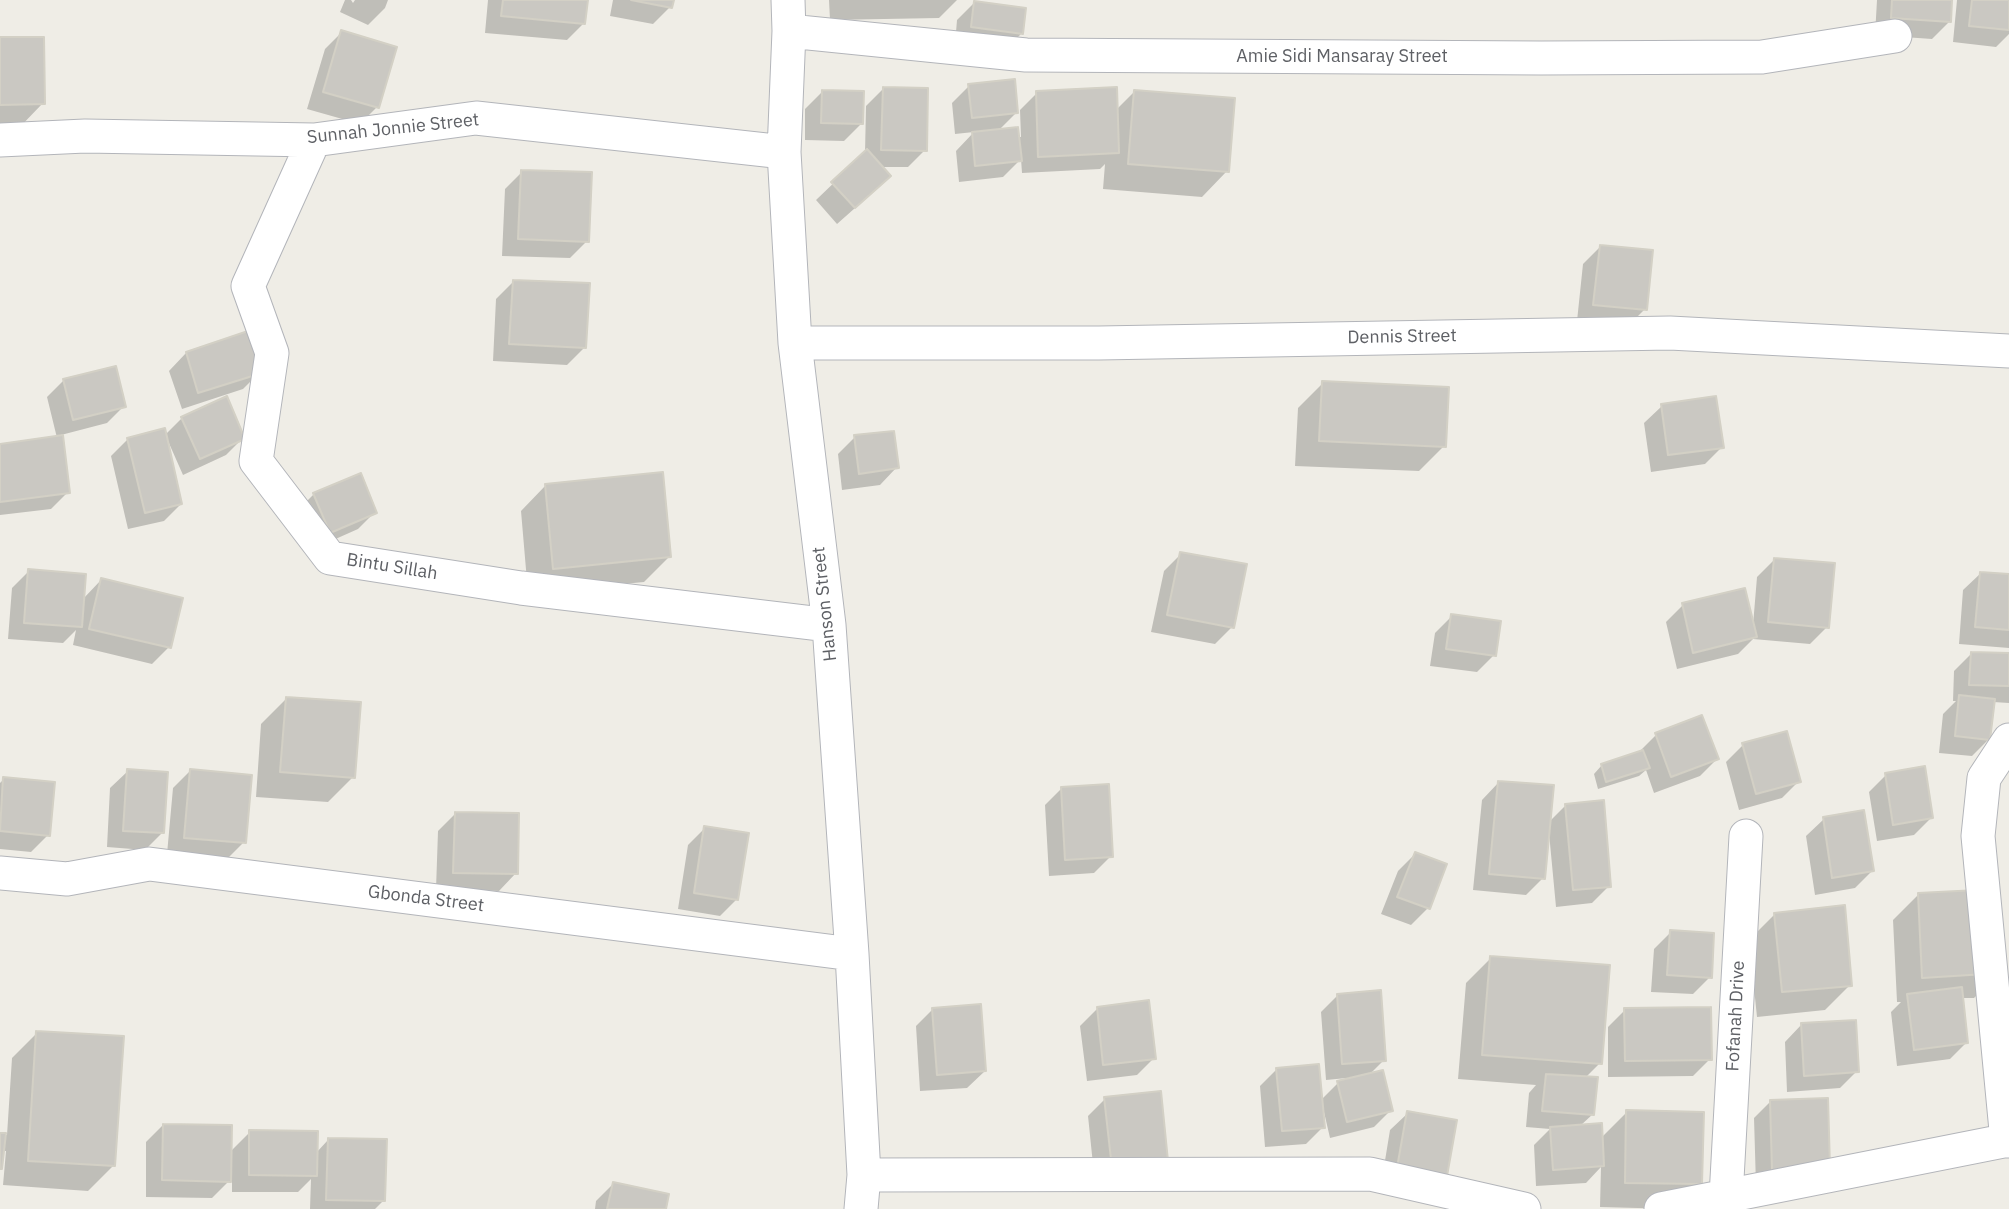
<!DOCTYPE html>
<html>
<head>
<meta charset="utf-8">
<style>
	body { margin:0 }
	canvas { display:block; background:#efede6 }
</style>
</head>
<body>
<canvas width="2009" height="1209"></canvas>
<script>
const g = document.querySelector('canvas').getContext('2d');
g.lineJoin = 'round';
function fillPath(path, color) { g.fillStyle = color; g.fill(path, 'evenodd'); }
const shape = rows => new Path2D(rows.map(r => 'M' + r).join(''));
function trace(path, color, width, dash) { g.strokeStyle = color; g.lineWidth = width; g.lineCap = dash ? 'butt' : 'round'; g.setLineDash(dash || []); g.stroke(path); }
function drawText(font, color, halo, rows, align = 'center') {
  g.font = font + ' "IBM Plex Sans",sans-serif'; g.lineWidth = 5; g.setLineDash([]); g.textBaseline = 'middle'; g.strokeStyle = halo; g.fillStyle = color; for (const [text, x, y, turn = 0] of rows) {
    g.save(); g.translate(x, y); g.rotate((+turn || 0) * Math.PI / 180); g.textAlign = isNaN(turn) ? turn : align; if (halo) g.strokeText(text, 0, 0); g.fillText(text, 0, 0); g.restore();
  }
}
fillPath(shape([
	[345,0,351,0,353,3,355,0,388,0,385,8,368,25,340,12],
	[488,0,586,0,584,23,567,40,485,33],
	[613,0,672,0,670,7,653,24,610,16],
	[829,0,957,0,939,18,830,20],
	[1877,0,1951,0,1949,22,1932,39,1875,35],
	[1957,0,2009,0,2009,34,1996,47,1953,42],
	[974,3,1022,33,1005,50,955,44,957,20],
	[342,32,377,107,360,124,307,109,325,49],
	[0,39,43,103,18,129,0,129],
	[969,86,1016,113,998,131,1018,137,1021,137,1020,110,1037,93,1116,110,1134,92,1227,171,1202,197,1103,189,1105,164,1100,169,1022,173,1021,159,1003,177,959,182,956,151,974,132,955,134,952,103],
	[883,89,925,150,908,167,881,167,872,193,837,224,816,200,865,153,866,106],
	[822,92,861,124,844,141,805,140,805,109],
	[522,172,587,241,570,258,502,256,505,189],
	[1600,247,1645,309,1628,326,1577,321,1583,264],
	[513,282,584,348,567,365,493,361,496,299],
	[186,353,260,372,243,389,182,409,169,371],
	[64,380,124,406,107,423,61,435,68,492,51,509,0,515,0,445,57,438,47,397],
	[1323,383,1444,446,1419,471,1295,466,1298,408],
	[1662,406,1722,447,1705,464,1651,472,1644,423],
	[182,418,243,438,226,455,183,475,168,441,166,442,181,504,164,521,128,529,111,456,128,439,165,435],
	[855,437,897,467,880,485,842,490,838,454],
	[546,485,669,557,644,582,528,593,521,511],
	[314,494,375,512,358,529,313,549,297,511],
	[1181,554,1232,627,1215,644,1151,632,1164,571],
	[1774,560,1827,627,1810,644,1753,639,1738,654,1677,669,1666,622,1683,605,1753,625,1757,577],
	[29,571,83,599,101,580,169,647,152,664,73,645,76,630,63,643,8,639,12,588],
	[1981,573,2009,576,2009,648,1959,644,1963,590],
	[1452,616,1494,655,1477,672,1430,666,1435,633],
	[1971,654,2009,655,2009,703,1993,702,1989,739,1972,756,1939,753,1943,714,1956,701,1953,701,1954,671],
	[286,699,353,777,328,802,256,797,261,724],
	[1656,735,1717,759,1700,776,1654,793,1646,770,1639,776,1598,789,1594,774,1602,765,1639,752],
	[1743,745,1799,781,1782,798,1739,810,1726,762],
	[128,771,162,833,145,850,107,847,110,788],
	[190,771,244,842,227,859,167,854,173,788],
	[1886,775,1931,818,1914,835,1877,841,1869,792],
	[4,779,48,835,31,852,0,849,0,783],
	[1499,782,1548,823,1565,806,1609,886,1592,903,1556,907,1549,833,1548,833,1543,878,1526,895,1473,890,1482,800],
	[1062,788,1111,856,1094,873,1049,876,1045,805],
	[455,814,516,873,499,891,436,889,438,831],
	[1824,819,1872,871,1855,888,1815,895,1806,836],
	[705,828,737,899,720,916,678,909,688,845],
	[1415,854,1428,908,1411,925,1381,914,1398,871],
	[1918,895,1999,973,1974,998,1961,998,1967,1042,1950,1059,1897,1066,1891,1012,1901,1002,1897,1002,1893,920],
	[1775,914,1850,985,1825,1010,1757,1017,1749,940],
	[1671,932,1710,977,1693,994,1651,992,1654,949],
	[1491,958,1600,1063,1585,1078,1593,1114,1580,1126,1601,1138,1627,1112,1700,1184,1675,1209,1600,1207,1601,1167,1586,1183,1536,1186,1534,1145,1550,1129,1526,1127,1529,1093,1536,1085,1458,1079,1466,983],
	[1338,995,1384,1060,1368,1076,1391,1110,1374,1127,1330,1138,1324,1112,1322,1112,1323,1127,1306,1144,1265,1147,1260,1086,1277,1069,1321,1100,1338,1083,1347,1081,1347,1078,1326,1080,1321,1012],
	[933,1009,985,1071,967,1088,920,1091,916,1026],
	[1097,1009,1154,1058,1137,1075,1087,1081,1080,1026],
	[1625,1010,1710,1059,1693,1076,1608,1077,1608,1027],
	[1802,1024,1857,1071,1840,1088,1787,1092,1785,1042],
	[37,1033,113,1166,88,1191,3,1185,6,1151,2,1151,0,1169,0,1135,7,1135,12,1058],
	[1159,1093,1095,1184,1088,1116,1105,1099],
	[1771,1101,1828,1168,1756,1186,1754,1118],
	[1408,1113,1455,1121,1381,1185,1390,1130],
	[163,1125,230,1152,250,1132,316,1153,328,1140,384,1200,375,1209,310,1209,311,1179,298,1192,232,1192,232,1178,212,1198,146,1197,146,1142],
	[613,1184,664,1209,595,1209,596,1201]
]), '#0003');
const building = shape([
	[503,0,588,0,585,24,501,16,503,0],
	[631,0,674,0,672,8,631,0],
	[1892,0,1952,0,1951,22,1891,18,1892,0],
	[1972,0,2009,0,2009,30,1969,26,1972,0],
	[974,1,1026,8,1023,34,971,27,974,1],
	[341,30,397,47,379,108,323,92,341,30],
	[0,37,44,37,45,104,0,105,0,37],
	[1015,79,1018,113,972,118,968,84,1015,79],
	[883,87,928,88,927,151,881,150,883,87],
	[1117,87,1119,153,1038,157,1036,91,1117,87],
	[822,90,864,91,863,124,821,123,822,90],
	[1134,90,1235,98,1229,172,1128,164,1134,90],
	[1018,127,1022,161,975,166,972,132,1018,127],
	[867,149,891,176,855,208,831,182,867,149],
	[521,170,592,172,589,242,518,239,521,170],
	[1600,245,1653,250,1647,310,1593,305,1600,245],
	[513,280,590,283,586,348,509,344,513,280],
	[248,331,262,373,198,393,186,352,248,331],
	[116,366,126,407,73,420,63,379,116,366],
	[1322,381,1449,387,1446,447,1319,441,1322,381],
	[227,396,245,439,200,459,181,417,227,396],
	[1716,396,1724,448,1668,455,1661,404,1716,396],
	[165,428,182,504,145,513,127,438,165,428],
	[894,431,899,468,859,474,854,435,894,431],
	[63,435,70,493,0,502,0,444,63,435],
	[663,472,671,557,553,569,545,484,663,472],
	[361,473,377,513,330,533,313,493,361,473],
	[1180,552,1247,564,1234,628,1167,615,1180,552],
	[1774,558,1835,563,1829,628,1768,622,1774,558],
	[28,569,86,574,82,627,24,623,28,569],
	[1980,572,2009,574,2009,630,1975,627,1980,572],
	[101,578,183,598,171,648,89,629,101,578],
	[1745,588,1757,637,1693,653,1682,603,1745,588],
	[1451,614,1501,621,1496,656,1446,649,1451,614],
	[1971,652,2009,653,2009,686,1969,685,1971,652],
	[1959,695,1995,699,1990,740,1955,736,1959,695],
	[286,697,361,702,355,778,280,772,286,697],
	[1702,715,1719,759,1671,777,1655,733,1702,715],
	[1787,731,1801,782,1756,794,1742,743,1787,731],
	[1643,750,1650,768,1606,782,1601,764,1643,750],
	[1925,766,1933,818,1893,825,1885,773,1925,766],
	[127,769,168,772,164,833,123,831,127,769],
	[190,769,252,775,246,843,184,838,190,769],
	[3,777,55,782,50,836,0,831,3,777],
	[1498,781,1554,785,1545,879,1489,874,1498,781],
	[1109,784,1113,857,1065,860,1061,787,1109,784],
	[1604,800,1611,887,1573,890,1565,804,1604,800],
	[1864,810,1874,871,1832,878,1823,817,1864,810],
	[455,812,519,813,518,874,453,873,455,812],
	[704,826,749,833,738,900,694,893,704,826],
	[1415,852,1447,864,1430,909,1397,897,1415,852],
	[1998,889,2001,973,1922,978,1918,893,1998,889],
	[1845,905,1852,986,1782,992,1774,913,1845,905],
	[1670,930,1714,933,1712,978,1667,975,1670,930],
	[1490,956,1610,965,1602,1064,1482,1055,1490,956],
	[1962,987,1968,1043,1914,1050,1907,994,1962,987],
	[1381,990,1386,1061,1342,1064,1337,994,1381,990],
	[1149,1000,1156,1059,1103,1065,1097,1007,1149,1000],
	[981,1004,986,1071,937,1075,932,1008,981,1004],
	[1711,1007,1712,1060,1625,1061,1624,1008,1711,1007],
	[1856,1020,1859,1072,1804,1076,1801,1023,1856,1020],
	[36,1031,124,1036,115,1166,28,1161,36,1031],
	[1319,1064,1325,1128,1282,1131,1276,1068,1319,1064],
	[1383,1070,1393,1111,1347,1122,1337,1081,1383,1070],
	[1546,1074,1598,1077,1594,1115,1542,1111,1546,1074],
	[1161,1091,1168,1161,1112,1168,1104,1097,1161,1091],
	[1828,1098,1830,1168,1772,1170,1770,1100,1828,1098],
	[1626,1110,1704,1112,1702,1184,1625,1183,1626,1110],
	[1407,1111,1457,1120,1447,1176,1397,1168,1407,1111],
	[1602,1123,1604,1166,1553,1170,1550,1127,1602,1123],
	[163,1124,232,1125,231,1182,162,1180,163,1124],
	[249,1130,318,1131,317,1176,249,1175,249,1130],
	[0,1133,6,1133,2,1169,0,1169,0,1133],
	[328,1138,387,1139,385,1201,326,1200,328,1138],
	[613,1182,669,1194,666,1209,607,1209,613,1182]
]);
fillPath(building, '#cac8c2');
trace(building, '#d3d0c5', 2);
const street = shape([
	[788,0,789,31,784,152,795,343,829,625,852,954,864,1175,861,1209],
	[789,31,1026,55,1541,58,1762,57,1895,36],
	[0,140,85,136,314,140,476,118,784,152],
	[314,140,248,286,272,353,256,461,330,558,521,588,829,625],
	[795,343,1099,343,1670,333,2009,351],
	[0,873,67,879,149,864,852,954],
	[2007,1141,1978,836,1984,778,2009,740],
	[864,1175,1370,1174,1524,1209],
	[1726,1197,1746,836],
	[1661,1209,2009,1140]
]);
trace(street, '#b3b5ba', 35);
trace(street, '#fff', 33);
drawText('18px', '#5e6065', '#fff', [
	["Amie Sidi Mansaray Street",1342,57],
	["Sunnah Jonnie Street",393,129,-6],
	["Dennis Street",1402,337,-1],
	["Bintu Sillah",392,567,9],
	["Hanson Street",825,604,-96],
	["Gbonda Street",426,899,7],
	["Fofanah Drive",1736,1016,-87]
]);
</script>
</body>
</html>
